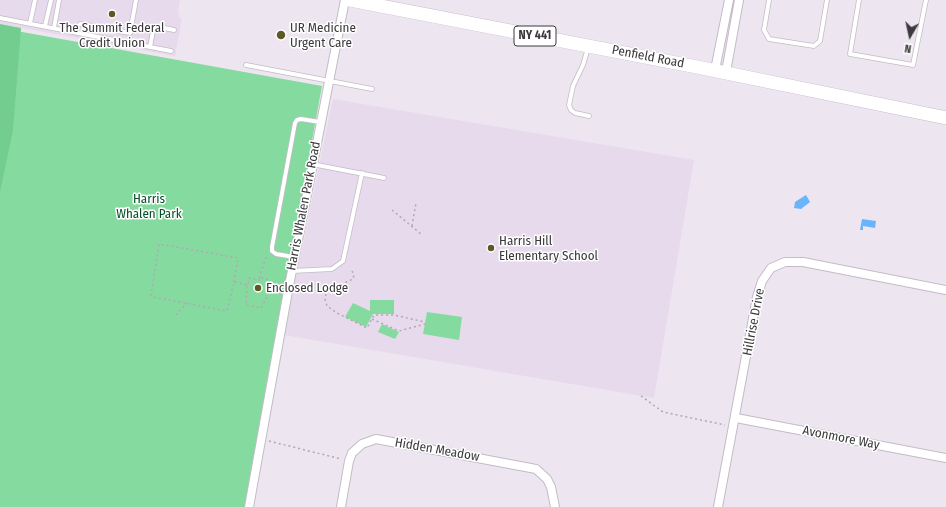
<!DOCTYPE html>
<html>
<head>
<meta charset="utf-8">
<style>
	body { margin:0 }
	#map { position:relative; width:946px; height:507px; overflow:hidden; background:#ede5f0; font-family:"Fira Sans Condensed",sans-serif }
	canvas { display:block }
	.north { position:absolute; left:890px; top:16px; width:40px; height:40px; -webkit-text-stroke:3px #fff; paint-order:stroke; rotate:189deg; font-size:11px; font-weight:700; line-height:16px; text-align:center; color:#3c393d }
	.north::after { content:''; display:block; margin:auto; width:14px; height:18px; background:#3c393d; clip-path:polygon(50% 0,100% 100%,50% 72%,0 100%) }
</style>
</head>
<body>
<div id="map">
<canvas width="946" height="507"></canvas>
<div class="north">N</div>
</div>
<script>
const g = document.querySelector('canvas').getContext('2d');
g.lineJoin = 'round';
function fillPath(path, color) { g.fillStyle = color; g.fill(path, 'evenodd'); }
const shape = rows => new Path2D(rows.map(r => 'M' + r).join(''));
function trace(path, color, width, dash) { g.strokeStyle = color; g.lineWidth = width; g.lineCap = dash ? 'butt' : 'round'; g.setLineDash(dash || []); g.stroke(path); }
function drawText(font, color, halo, rows, align = 'center') {
  g.font = font + ' "Fira Sans Condensed",sans-serif'; g.lineWidth = 3; g.setLineDash([]); g.textBaseline = 'middle'; g.strokeStyle = halo; g.fillStyle = color; for (const [text, x, y, turn = 0] of rows) {
    g.save(); g.translate(x, y); g.rotate((+turn || 0) * Math.PI / 180); g.textAlign = isNaN(turn) ? turn : align; if (halo) g.strokeText(text, 0, 0); g.fillText(text, 0, 0); g.restore();
  }
}
fillPath(shape([
	[0,0,180,0,178,11,180,18,182,19,175,56,0,24],
	[333,99,694,160,654,398,284,335]
]), '#e7daec');
fillPath(shape([
	[11,30,322,86,245,507,0,507,0,92],
	[370,300,394,300,394,314,373,314,366,327,345,317,353,303,370,311],
	[427,312,462,317,459,340,423,334],
	[382,324,399,332,395,339,378,332]
]), '#85db9f');
fillPath(shape([
	[0,24,21,28,13,130,0,192]
]), '#72cd8f');
fillPath(shape([
	[806,195,810,202,801,209,794,208,795,202],
	[862,219,876,221,875,228,863,226,863,230,860,230]
]), '#69b4fa');
const lane = shape([
	[769,0,764,30,769,39,814,46,820,41,827,0],
	[859,0,850,54,913,65,926,0],
	[0,18,171,51],
	[30,23,35,0],
	[80,24,130,33,136,0],
	[45,26,51,0],
	[54,28,59,0],
	[150,47,154,26,174,30],
	[588,48,583,65,573,86,569,105,571,110,575,113,589,116],
	[246,65,372,89],
	[312,164,384,178],
	[294,257,276,254,272,251,272,247,295,123,297,120,301,119,320,122],
	[292,271,332,269,343,261,362,173]
]);
const street = shape([
	[715,70,729,0],
	[726,72,739,0],
	[736,418,946,458],
	[249,507,288,291,345,0],
	[341,507,349,461,352,453,362,444,376,439,536,469,547,479,551,487,555,507],
	[718,507,757,297,762,281,771,268,785,262,803,262,946,290]
]);
const primary = shape([
	[350,0,697,67,946,118]
]);
trace(lane, '#c3bbc6', 5.5);
trace(street, '#c3bbc6', 10);
trace(primary, '#c3bbc6', 14);
trace(shape([
	[392,210,421,234],
	[412,226,416,203],
	[352,271,354,275,353,279,329,290,326,294,325,299,327,306,337,313,367,328,374,315,394,315,425,322],
	[259,278,267,254],
	[234,282,238,258,159,244,151,295,153,297,227,311,234,282,248,285,249,278,259,280,259,278,265,278,269,281,267,297,261,308,246,305,247,285],
	[176,315,187,303],
	[372,319,399,331,425,324],
	[641,396,663,412,725,425],
	[269,441,341,459]
]), '#afa8b1', 1.5, [2, 3]);
trace(lane, '#fff', 4);
trace(street, '#fff', 8);
trace(primary, '#fff', 13);
for (const [x, y, r, color] of [
	[112,14,4,"#5c5926"],
	[281,35,5,"#5c5926"],
	[491,248,4,"#5c5926"],
	[258,288,4,"#5c5926"]
]) { const dot = new Path2D(); dot.arc(x, y, r, 0, 2 * Math.PI); g.fillStyle = color; g.fill(dot); trace(dot, '#fff', 1.5); }
for (const [x, y, w] of [
	[535,36,42]
]) { const box = new Path2D(); box.roundRect(x - w / 2, y - 10, w, 20, 3); g.fillStyle = '#fff'; g.fill(box); trace(box, '#3c393d', 1); }
drawText('bold 12px', '#3c393d', null, [
	["NY 441",535,36]
]);
drawText('13px', '#3c393d', '#fff', [
	["The Summit Federal",112,28,"center"],
	["Credit Union",112,43,"center"],
	["UR Medicine",290,28],
	["Urgent Care",290,43],
	["Harris Hill",499,241],
	["Elementary School",499,256],
	["Enclosed Lodge",266,288]
], 'left');
drawText('13px', '#3c393d', '#fff', [
	["Penfield Road",648,57,11],
	["Harris Whalen Park Road",304,206,-79],
	["Hillrise Drive",754,322,-79],
	["Avonmore Way",841,438,11],
	["Hidden Meadow",437,450,10]
]);
drawText('13px', '#054e27', '#fff', [
	["Harris",149,199],
	["Whalen Park",149,214]
]);
</script>
</body>
</html>
